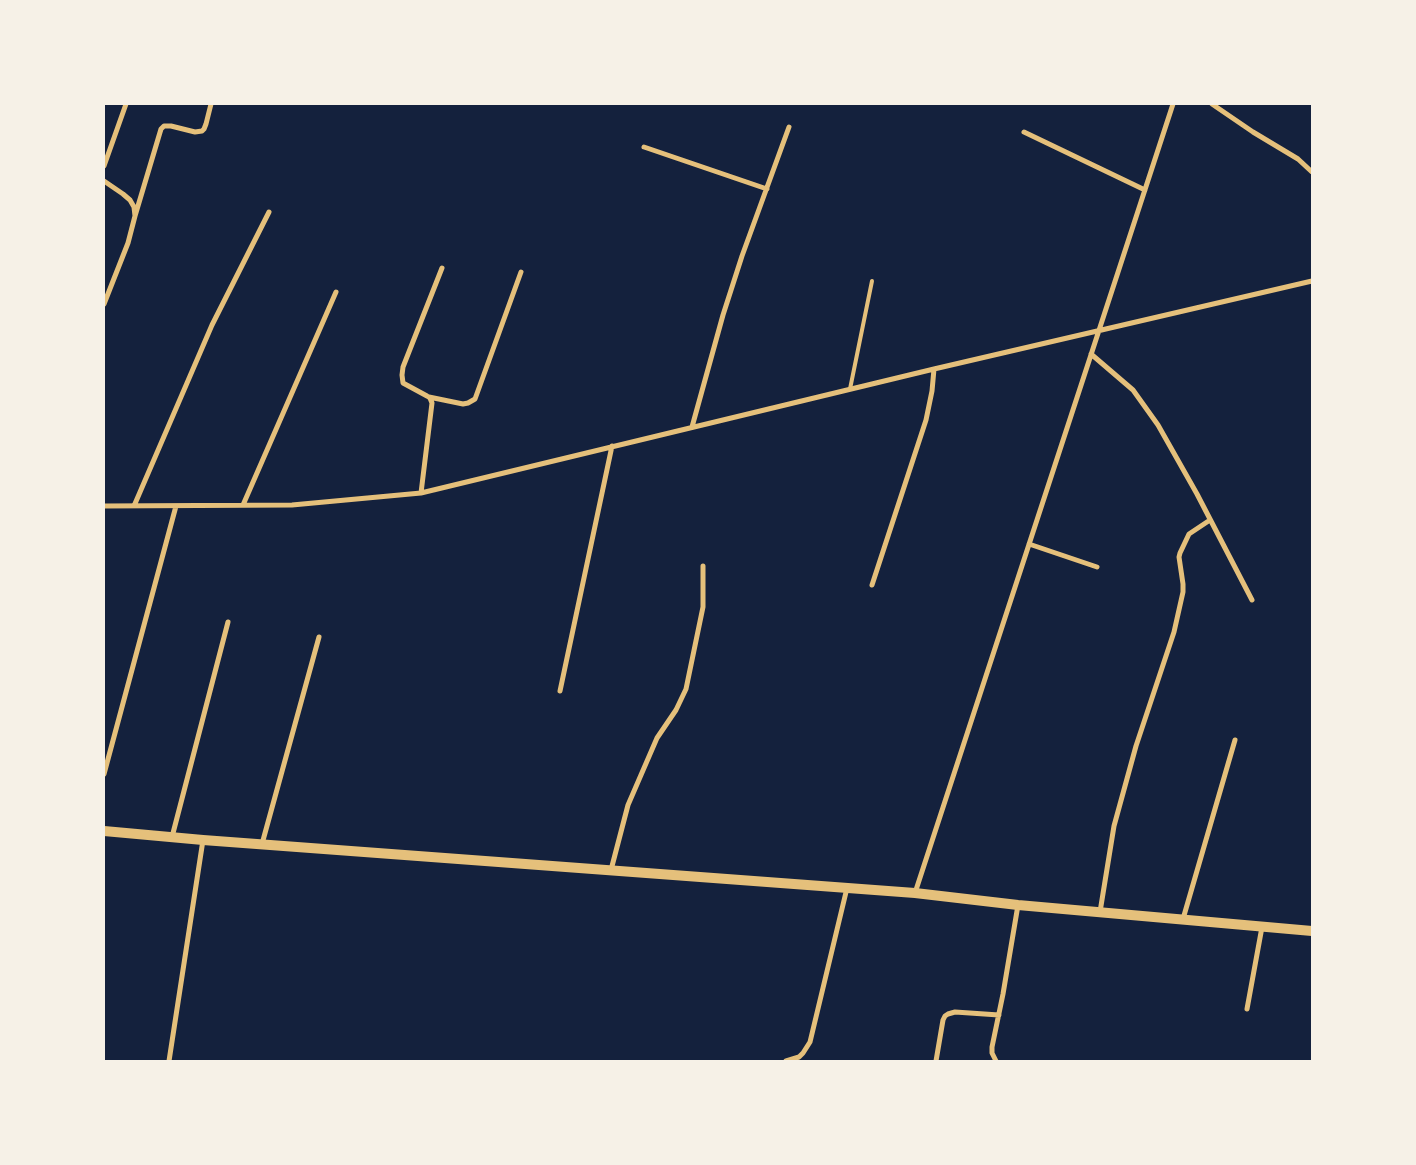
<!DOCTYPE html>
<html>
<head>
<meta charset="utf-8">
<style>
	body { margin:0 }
	#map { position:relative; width:1416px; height:1165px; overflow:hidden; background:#14213d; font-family:"Libre Baskerville",serif }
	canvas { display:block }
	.frame { position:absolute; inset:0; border:105px solid #f6f1e7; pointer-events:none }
</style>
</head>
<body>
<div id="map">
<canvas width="1416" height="1165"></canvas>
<div class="frame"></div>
</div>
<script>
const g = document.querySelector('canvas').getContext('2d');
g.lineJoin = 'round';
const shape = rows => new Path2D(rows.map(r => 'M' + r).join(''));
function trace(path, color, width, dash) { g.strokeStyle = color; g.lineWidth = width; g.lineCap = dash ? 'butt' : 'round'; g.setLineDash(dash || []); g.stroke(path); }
trace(shape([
	[850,389,872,281]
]), '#e5c07b', 4);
trace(shape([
	[1212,104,1253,132,1298,159,1312,172],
	[1024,132,1145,190],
	[644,147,767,189],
	[104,166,126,104],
	[104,181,123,194,130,200,134,207,135,216,128,243,104,304],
	[135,216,161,129,164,126,171,126,195,132,202,131,204,129,206,124,211,104],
	[1091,354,1133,390,1158,425,1197,494,1252,600],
	[429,397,463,404,468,403,475,399,521,272],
	[692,427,723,315,742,256,789,127],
	[421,493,432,403,430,398,427,396,403,383,402,375,403,367,442,268],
	[243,505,336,292],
	[104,506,292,505,421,493,934,369,1312,281],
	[134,506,212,325,269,212],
	[1029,544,1097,567],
	[872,585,926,420,932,391,934,369],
	[560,691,612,446],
	[104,774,176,506],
	[172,837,228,622],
	[262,844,319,637],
	[611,870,628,805,657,738,676,710,686,689,703,607,703,566],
	[915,893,1173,104],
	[1100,912,1114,826,1136,746,1174,632,1183,592,1183,584,1179,557,1180,553,1189,534,1210,520],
	[1183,919,1235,740],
	[1247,1009,1262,927],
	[169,1061,203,840],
	[786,1061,799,1057,803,1053,810,1042,847,888],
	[936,1061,943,1020,945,1016,948,1014,955,1012,999,1015],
	[996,1061,992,1053,992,1047,1003,994,1018,905]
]), '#e5c07b', 5);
trace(shape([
	[104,831,203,840,915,893,1018,905,1312,931]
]), '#e5c07b', 10);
</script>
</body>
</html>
